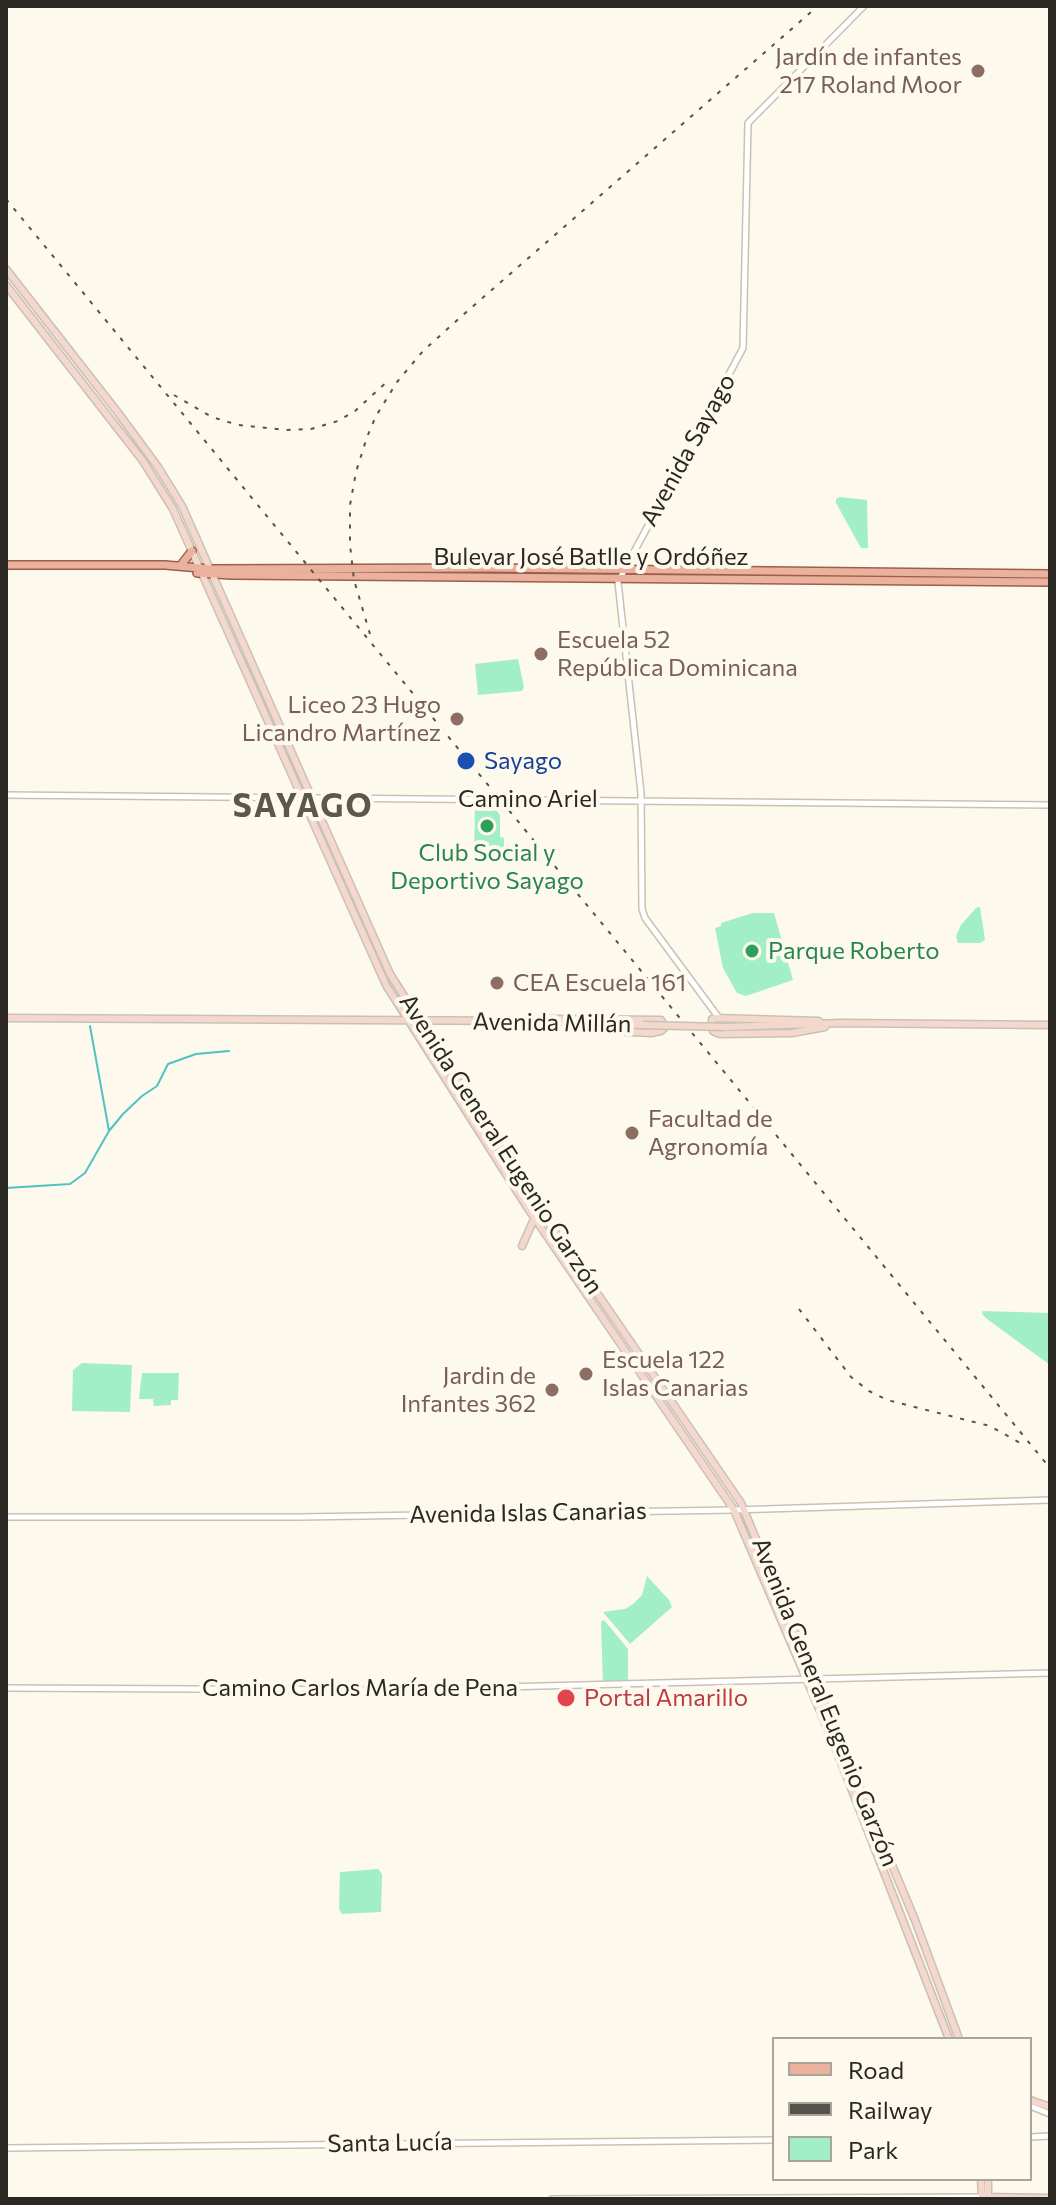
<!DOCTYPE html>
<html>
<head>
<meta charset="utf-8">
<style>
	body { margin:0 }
	#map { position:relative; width:1056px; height:2205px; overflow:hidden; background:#fef9ed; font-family:Commissioner,sans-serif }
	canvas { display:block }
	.frame { position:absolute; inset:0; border:8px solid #2b2823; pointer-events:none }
	.legend { position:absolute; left:772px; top:2037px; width:260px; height:144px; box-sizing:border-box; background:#fef9ed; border:2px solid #aaa59c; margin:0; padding:10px 14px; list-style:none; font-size:24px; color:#2b2823 }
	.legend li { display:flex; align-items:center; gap:16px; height:40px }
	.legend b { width:40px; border:2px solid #aaa59c }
</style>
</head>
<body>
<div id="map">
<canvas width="1056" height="2205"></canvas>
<div class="frame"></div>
<ul class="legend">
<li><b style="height:10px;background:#e9b19e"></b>Road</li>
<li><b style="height:10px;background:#56524c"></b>Railway</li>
<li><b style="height:22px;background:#a2eec5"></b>Park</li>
</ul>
</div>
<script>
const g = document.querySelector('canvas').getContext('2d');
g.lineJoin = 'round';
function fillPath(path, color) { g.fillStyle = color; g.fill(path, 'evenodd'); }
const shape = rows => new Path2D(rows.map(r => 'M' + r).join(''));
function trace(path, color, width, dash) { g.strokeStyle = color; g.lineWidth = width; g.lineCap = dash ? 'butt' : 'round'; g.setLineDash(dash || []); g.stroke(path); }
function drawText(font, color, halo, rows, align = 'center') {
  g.font = font + ' Commissioner,sans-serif'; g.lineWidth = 8; g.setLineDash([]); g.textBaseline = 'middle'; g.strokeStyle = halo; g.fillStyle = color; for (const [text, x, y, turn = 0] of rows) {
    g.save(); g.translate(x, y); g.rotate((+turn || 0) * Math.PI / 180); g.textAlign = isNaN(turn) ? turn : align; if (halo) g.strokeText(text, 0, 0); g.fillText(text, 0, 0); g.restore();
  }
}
fillPath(shape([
	[840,497,867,500,868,548,861,548,836,503,836,499],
	[518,659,524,687,522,691,478,695,475,664],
	[475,804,492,804,500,815,500,837,504,838,504,859,474,859],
	[980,907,985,940,980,943,958,943,956,936,961,925,976,908],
	[753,913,774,913,793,980,746,996,737,993,723,968,715,928,721,926,721,923],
	[983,1311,1050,1313,1050,1365,987,1319,982,1314],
	[82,1363,132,1365,130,1412,72,1411,73,1370],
	[142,1373,179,1373,178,1400,171,1400,171,1405,154,1406,153,1399,139,1399],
	[647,1576,669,1600,672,1607,630,1644,603,1612,625,1609,633,1604,642,1595],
	[604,1620,628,1649,628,1683,603,1683,601,1622],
	[378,1869,382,1874,381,1912,342,1914,339,1909,340,1872]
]), '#a2eec5');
trace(shape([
	[90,1026,109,1131],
	[6,1188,70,1184,85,1173,109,1131,123,1114,142,1096,157,1086,168,1064,196,1054,229,1051]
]), '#51c2c4', 2);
const tertiary = shape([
	[6,795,1050,805],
	[719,1018,645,918,642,909,641,793,618,582,743,348,748,123,864,6],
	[6,1517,300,1517,734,1510,1050,1500],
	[6,1688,385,1690,1050,1673],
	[1030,2106,1050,2114],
	[1030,2137,1050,2136],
	[6,2148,774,2140],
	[552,2199,982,2197]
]);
const secondary = shape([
	[6,269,119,414,158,467,182,506,390,974,536,1204,741,1503,915,1920,959,2039],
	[6,285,143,461,173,509,386,985,527,1207,734,1510,832,1739,949,2039],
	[6,1018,533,1021,643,1025],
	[549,1019,661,1020,665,1027,661,1031,651,1033,573,1029,565,1024],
	[819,1021,715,1018,712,1019,712,1027,713,1031,720,1034,792,1033,825,1027],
	[725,1027,841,1023,1050,1025],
	[522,1246,534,1219],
	[1030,2100,1050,2107],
	[981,2179,982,2197,1050,2198],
	[988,2179,988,2197]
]);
const primary = shape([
	[6,565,165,565,211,569,490,568,1050,574],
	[181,565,192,551],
	[197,573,232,575,1050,582]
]);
trace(tertiary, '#c9c2b4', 8);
trace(secondary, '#c9c2b4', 9);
trace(primary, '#9d5f49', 10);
trace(tertiary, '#fff', 5);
trace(secondary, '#f4d8ce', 6);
trace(primary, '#e9b19e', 7);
trace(shape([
	[6,199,1050,1468],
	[174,395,212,417,238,425,286,430,311,429,338,421,355,411,390,379],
	[370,634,354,580,350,545,350,505,356,472,367,437,376,416,397,382,423,351,463,315,818,6],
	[799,1309,851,1377,869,1391,887,1400,990,1426,1022,1444]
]), '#56524c', 2, [4, 8]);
const secondaryBridge = shape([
	[643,1025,725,1027]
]);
trace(secondaryBridge, '#c9c2b4', 9, []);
trace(secondaryBridge, '#f4d8ce', 6);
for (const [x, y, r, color] of [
	[978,71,8,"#8d6e63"],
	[541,654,8,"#8d6e63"],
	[457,719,8,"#8d6e63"],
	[466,761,10,"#1a4fb4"],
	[487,826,8,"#2e9e5b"],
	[752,951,8,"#2e9e5b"],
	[497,983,8,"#8d6e63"],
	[632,1133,8,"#8d6e63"],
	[586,1374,8,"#8d6e63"],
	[552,1390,8,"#8d6e63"],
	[566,1698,10,"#e0444e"]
]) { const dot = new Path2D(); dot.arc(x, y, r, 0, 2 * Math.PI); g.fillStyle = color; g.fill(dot); trace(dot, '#fef9ed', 3); }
drawText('24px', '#785e54', '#fef9ed', [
	["Jardín de infantes",962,57,"right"],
	["217 Roland Moor",962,85,"right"],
	["Escuela 52",557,640],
	["República Dominicana",557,668],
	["Liceo 23 Hugo",441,705,"right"],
	["Licandro Martínez",441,733,"right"],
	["CEA Escuela 161",513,983],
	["Facultad de",648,1119],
	["Agronomía",648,1147],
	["Escuela 122",602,1360],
	["Islas Canarias",602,1388],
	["Jardin de",536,1376,"right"],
	["Infantes 362",536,1404,"right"]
], 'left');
drawText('24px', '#2b2823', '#fef9ed', [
	["Avenida Sayago",688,450,-61],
	["Bulevar José Batlle y Ordóñez",591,557],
	["Camino Ariel",528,799],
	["Avenida Millán",552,1023,1],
	["Avenida General Eugenio Garzón",501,1144,57],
	["Avenida Islas Canarias",528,1513,-1],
	["Camino Carlos María de Pena",360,1688],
	["Avenida General Eugenio Garzón",825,1702,68],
	["Santa Lucía",390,2143,-1]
]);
drawText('24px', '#164399', '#fef9ed', [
	["Sayago",484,761]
], 'left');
drawText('24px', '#27864d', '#fef9ed', [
	["Club Social y",487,853],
	["Deportivo Sayago",487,881],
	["Parque Roberto",768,951,"left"]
]);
drawText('24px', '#be3a42', '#fef9ed', [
	["Portal Amarillo",584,1698]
], 'left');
g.letterSpacing = '2px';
drawText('bold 32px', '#5c574b', '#fef9ed', [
	["SAYAGO",303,806]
]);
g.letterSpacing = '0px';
</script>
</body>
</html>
